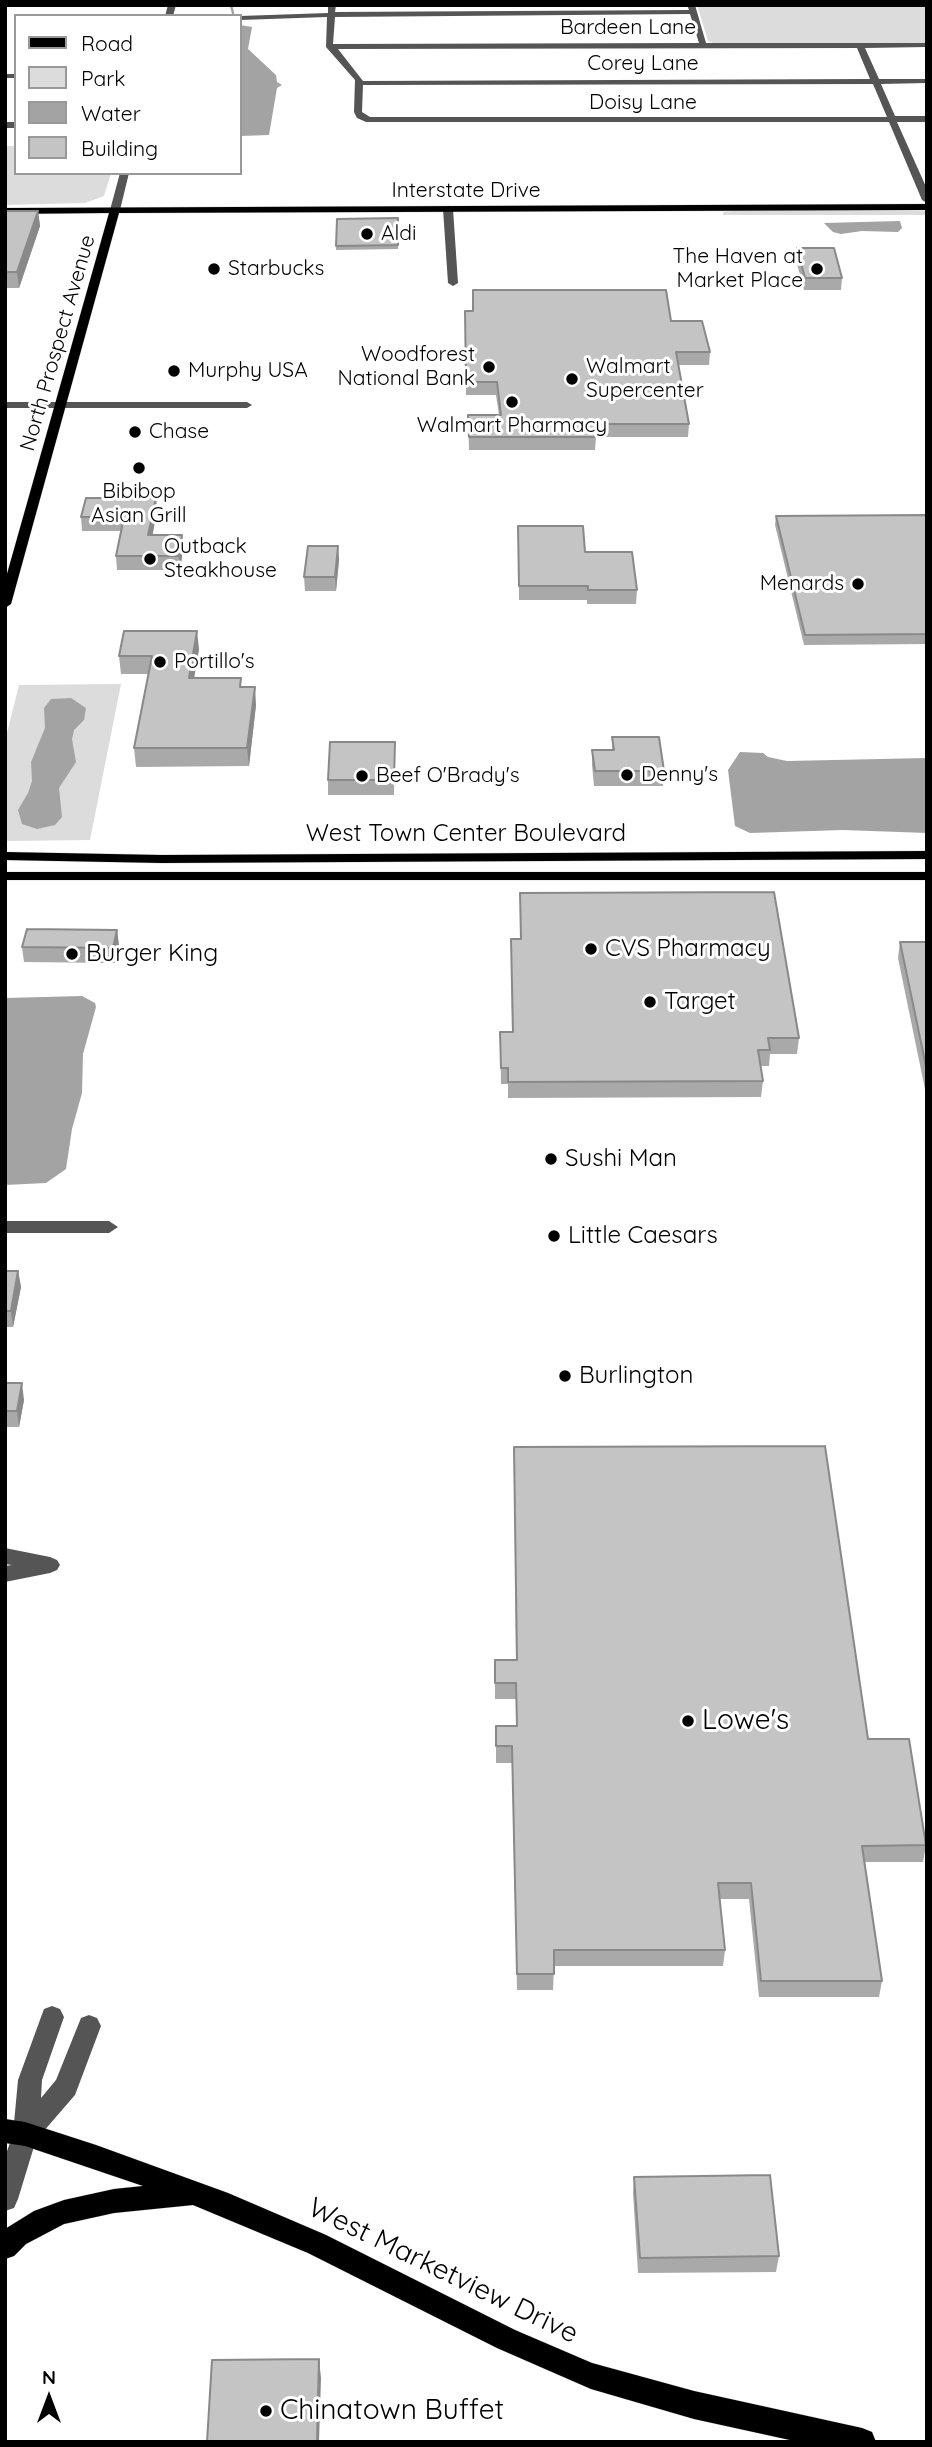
<!DOCTYPE html>
<html>
<head>
<meta charset="utf-8">
<style>
	body { margin:0 }
	#map { position:relative; width:932px; height:2447px; overflow:hidden; background:#fff; font-family:Quicksand,sans-serif }
	canvas { display:block }
	.frame { position:absolute; inset:0; border:7px solid #000; pointer-events:none }
	.legend { position:absolute; left:14px; top:14px; width:228px; height:161px; box-sizing:border-box; background:#fff; border:2px solid #999; margin:0; padding:9px 12px; list-style:none; font-size:21px; color:#000 }
	.legend li { display:flex; align-items:center; gap:14px; height:35px }
	.legend b { width:35px; border:2px solid #999 }
	.north { position:absolute; left:14px; top:2363px; width:70px; height:70px; -webkit-text-stroke:5px #fff; paint-order:stroke; rotate:0deg; font-size:19px; font-weight:700; line-height:28px; text-align:center; color:#000 }
	.north::after { content:''; display:block; margin:auto; width:24px; height:32px; background:#000; clip-path:polygon(50% 0,100% 100%,50% 72%,0 100%) }
</style>
</head>
<body>
<div id="map">
<canvas width="932" height="2447"></canvas>
<div class="frame"></div>
<ul class="legend">
<li><b style="height:9px;background:#000"></b>Road</li>
<li><b style="height:19px;background:#dcdcdc"></b>Park</li>
<li><b style="height:19px;background:#a3a3a3"></b>Water</li>
<li><b style="height:19px;background:#c4c4c4"></b>Building</li>
</ul>
<div class="north">N</div>
</div>
<script>
const g = document.querySelector('canvas').getContext('2d');
g.lineJoin = 'round';
function fillPath(path, color) { g.fillStyle = color; g.fill(path, 'evenodd'); }
const shape = rows => new Path2D(rows.map(r => 'M' + r).join(''));
function trace(path, color, width, dash) { g.strokeStyle = color; g.lineWidth = width; g.lineCap = dash ? 'butt' : 'round'; g.setLineDash(dash || []); g.stroke(path); }
function drawText(font, color, halo, rows, align = 'center') {
  g.font = font + ' Quicksand,sans-serif'; g.lineWidth = 6; g.setLineDash([]); g.textBaseline = 'middle'; g.strokeStyle = halo; g.fillStyle = color; for (const [text, x, y, turn = 0] of rows) {
    g.save(); g.translate(x, y); g.rotate((+turn || 0) * Math.PI / 180); g.textAlign = isNaN(turn) ? turn : align; if (halo) g.strokeText(text, 0, 0); g.fillText(text, 0, 0); g.restore();
  }
}
fillPath(shape([
	[697,5,927,5,927,43,713,43,708,41],
	[5,146,16,146,16,173,111,173,104,196,85,203,5,205],
	[734,211,927,211,927,215,723,215,723,212],
	[121,684,90,840,5,841,5,741,19,685]
]), '#dcdcdc');
fillPath(shape([
	[240,25,252,27,248,49,276,75,277,82,282,85,277,88,269,135,240,136],
	[900,221,902,228,898,232,862,231,841,234,833,232,824,223],
	[71,698,86,708,84,720,74,730,72,739,76,762,59,788,62,817,55,825,37,829,22,824,18,810,28,793,32,781,31,762,45,728,44,708,51,699],
	[740,752,763,753,768,757,787,761,927,758,927,833,843,830,750,833,735,826,728,770],
	[82,996,95,1003,96,1007,83,1054,82,1093,72,1129,66,1169,46,1183,5,1185,5,998]
]), '#a3a3a3');
trace(shape([
	[231,5,233,13]
]), '#a3a3a3', 2.5);
const major = shape([
	[927,204,927,210,119,213,11,604,5,608,5,581,109,213,5,214,5,208,927,204],
	[927,851,927,859,162,863,5,860,5,852,162,855,927,851],
	[5,872,927,872,927,880,5,880,5,872],
	[5,2119,25,2122,96,2145,228,2193,326,2235,515,2330,592,2363,694,2391,862,2428,872,2432,876,2442,799,2442,694,2419,591,2389,497,2348,308,2253,193,2205,114,2213,64,2224,26,2244,14,2256,5,2259,5,2229,34,2211,64,2200,114,2189,143,2186,25,2146,5,2143,5,2119]
]);
trace(major, '#dbdbdb', 1);
fillPath(shape([
	[168,5,176,5,173,16,165,16,168,5],
	[328,5,336,5,335,12,689,10,687,5,695,5,706,43,927,43,927,47,865,48,879,79,927,79,927,83,881,84,895,116,927,116,927,122,897,122,927,189,927,203,922,200,889,122,366,122,357,118,354,112,355,80,326,47,327,17,240,20,240,16,328,13,328,5],
	[690,14,699,43,333,44,335,17,690,14],
	[857,48,870,79,363,81,338,49,857,48],
	[873,84,887,117,370,117,362,112,363,85,873,84],
	[5,74,16,74,16,78,5,78,5,74],
	[5,122,16,122,16,128,5,128,5,122],
	[120,173,129,173,120,210,115,213,110,210,120,173],
	[448,206,453,209,458,283,453,286,448,283,443,209,448,206],
	[5,402,247,402,252,405,247,408,5,408,5,402],
	[5,1221,109,1221,118,1227,109,1233,5,1233,5,1221],
	[5,1548,50,1557,57,1560,60,1565,57,1570,50,1573,5,1582,5,1566,12,1565,5,1564,5,1548],
	[52,2006,60,2009,64,2017,42,2080,41,2098,56,2080,81,2018,89,2015,97,2018,101,2026,75,2095,36,2140,18,2199,14,2208,5,2211,5,2157,13,2134,18,2080,44,2009,52,2006]
]), '#555');
fillPath(major, '#000');
fillPath(shape([
	[5,211,38,211,40,226,19,288,5,288],
	[398,218,398,249,336,250,337,219],
	[797,248,842,278,841,290,804,290,796,260],
	[465,311,671,321,710,352,709,365,678,365,689,424,688,437,596,437,595,450,469,450,468,415,499,415,496,395,466,395],
	[156,498,157,511,152,535,183,549,180,570,117,570,116,556,121,531,82,531,81,517],
	[927,515,927,644,804,645,775,525,776,516],
	[518,526,585,552,637,590,636,604,587,604,587,600,519,600],
	[338,546,339,560,336,591,305,591,304,577],
	[199,649,194,678,242,687,256,705,249,766,136,767,134,748,148,674,121,674,119,656],
	[612,737,664,771,663,786,594,786,592,765,592,750,612,750],
	[395,742,394,795,328,795,328,780],
	[520,893,799,1038,797,1054,770,1054,769,1066,760,1066,763,1081,761,1097,508,1098,508,1084,501,1084,500,1032,512,1032,511,939,520,939],
	[117,930,119,946,115,963,24,962,22,947],
	[900,942,927,942,927,1099,898,958],
	[5,1271,18,1271,21,1287,13,1327,5,1327],
	[5,1383,24,1400,19,1427,5,1427],
	[514,1447,868,1739,926,1845,923,1862,865,1862,882,1981,879,1997,759,1997,749,1899,719,1899,725,1950,723,1966,554,1966,553,1990,517,1990,512,1763,496,1763,496,1743,517,1726,516,1699,495,1699,495,1660,516,1660],
	[634,2177,779,2256,776,2272,638,2273,633,2193]
]), '#a9a9a9');
fillPath(shape([
	[38,211,40,226,19,288,17,272],
	[156,498,157,511,150,549,148,535],
	[182,535,183,549,180,570,179,556],
	[338,546,339,560,336,591,335,577],
	[197,631,199,649,191,696,189,678],
	[255,687,256,705,249,766,247,748],
	[117,930,119,946,115,963,113,948],
	[18,1271,21,1287,13,1327,11,1311],
	[22,1383,24,1400,19,1427,17,1411],
	[319,2359,321,2378,319,2442,317,2442]
]), '#898989');
const building = shape([
	[5,211,38,211,17,272,5,272,5,211],
	[398,218,398,245,336,246,337,219,398,218],
	[797,248,834,248,842,278,805,278,797,248],
	[473,290,666,290,671,321,702,321,710,352,676,352,689,424,594,424,596,437,469,437,468,415,501,415,497,382,466,382,465,311,473,311,473,290],
	[86,498,156,498,148,535,182,535,179,556,116,556,124,517,81,517,86,498],
	[927,515,927,634,805,635,776,516,927,515],
	[518,526,583,526,585,552,632,552,637,590,588,590,588,586,519,586,518,526],
	[308,546,338,546,335,577,304,577,308,546],
	[124,631,197,631,189,678,241,678,240,687,255,687,247,748,134,748,152,656,119,656,124,631],
	[612,737,659,737,664,771,595,771,592,750,614,750,612,737],
	[330,742,395,742,394,780,328,780,330,742],
	[774,892,799,1038,768,1038,770,1050,758,1050,763,1081,508,1082,508,1068,501,1068,500,1032,513,1032,511,939,521,939,520,893,774,892],
	[27,929,117,930,113,948,22,947,27,929],
	[900,942,927,942,927,1071,900,942],
	[5,1271,18,1271,11,1311,5,1311,5,1271],
	[5,1383,22,1383,17,1411,5,1411,5,1383],
	[825,1446,868,1739,909,1739,926,1845,862,1846,882,1981,761,1981,751,1883,718,1883,725,1950,554,1950,554,1974,517,1974,512,1746,496,1746,496,1726,517,1726,516,1683,495,1683,495,1660,517,1660,514,1447,825,1446],
	[770,2175,779,2256,640,2258,634,2177,770,2175],
	[319,2359,317,2442,207,2442,212,2360,319,2359]
]);
fillPath(building, '#c4c4c4');
trace(building, '#898989', 2);
for (const [x, y, r, color] of [
	[367,234,7,"#000"],
	[214,269,7,"#000"],
	[817,269,7,"#000"],
	[489,367,7,"#000"],
	[174,371,7,"#000"],
	[572,379,7,"#000"],
	[512,402,7,"#000"],
	[135,432,7,"#000"],
	[139,468,7,"#000"],
	[150,559,7,"#000"],
	[858,584,7,"#000"],
	[160,662,7,"#000"],
	[627,775,7,"#000"],
	[362,776,7,"#000"],
	[591,949,7,"#000"],
	[72,954,7,"#000"],
	[650,1002,7,"#000"],
	[551,1159,7,"#000"],
	[554,1236,7,"#000"],
	[565,1376,7,"#000"],
	[688,1721,7,"#000"],
	[266,2411,7,"#000"]
]) { const dot = new Path2D(); dot.arc(x, y, r, 0, 2 * Math.PI); g.fillStyle = color; g.fill(dot); trace(dot, '#fff', 2.5); }
drawText('21px', '#000', '#fff', [
	["Bardeen Lane",628,28],
	["Corey Lane",643,64],
	["Doisy Lane",643,103],
	["Interstate Drive",466,191],
	["North Prospect Avenue",58,343,-74]
]);
drawText('21px', '#000', '#fff', [
	["Aldi",381,234],
	["The Haven at",803,257,"right"],
	["Market Place",803,281,"right"],
	["Starbucks",228,269],
	["Woodforest",475,355,"right"],
	["National Bank",475,379,"right"],
	["Walmart",586,367],
	["Supercenter",586,391],
	["Murphy USA",188,371],
	["Walmart Pharmacy",512,426,"center"],
	["Chase",149,432],
	["Bibibop",139,492,"center"],
	["Asian Grill",139,516,"center"],
	["Outback",164,547],
	["Steakhouse",164,571],
	["Menards",844,584,"right"],
	["Portillo's",174,662],
	["Denny's",641,775],
	["Beef O'Brady's",376,776]
], 'left');
drawText('24px', '#000', '#fff', [
	["West Town Center Boulevard",466,834]
]);
drawText('24px', '#000', '#fff', [
	["CVS Pharmacy",605,949],
	["Burger King",86,954],
	["Target",664,1002],
	["Sushi Man",565,1159],
	["Little Caesars",568,1236],
	["Burlington",579,1376]
], 'left');
drawText('28px', '#000', '#fff', [
	["Lowe's",702,1721],
	["Chinatown Buffet",280,2411]
], 'left');
drawText('28px', '#000', '#fff', [
	["West Marketview Drive",443,2271,26]
]);
</script>
</body>
</html>
